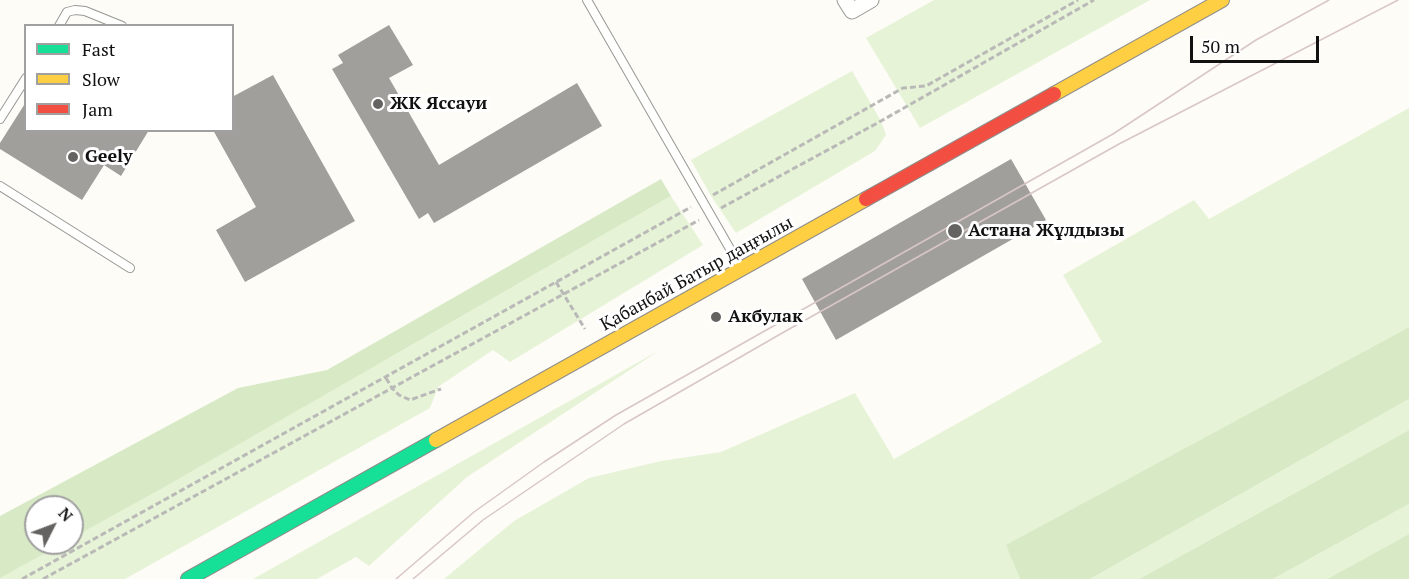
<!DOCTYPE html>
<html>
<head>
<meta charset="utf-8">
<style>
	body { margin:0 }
	#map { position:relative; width:1409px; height:579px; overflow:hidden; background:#fdfcf7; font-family:"PT Serif",serif }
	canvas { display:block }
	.legend { position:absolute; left:24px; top:24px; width:210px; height:108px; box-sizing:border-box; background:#fff; border:2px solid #a0a0a0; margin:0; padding:8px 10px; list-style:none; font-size:18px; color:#111 }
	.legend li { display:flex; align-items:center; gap:12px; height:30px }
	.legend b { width:30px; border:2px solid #a0a0a0 }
	.north { position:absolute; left:24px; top:495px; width:60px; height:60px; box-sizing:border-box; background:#fff; border:2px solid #a0a0a0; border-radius:50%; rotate:48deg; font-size:16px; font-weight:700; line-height:24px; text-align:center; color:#111 }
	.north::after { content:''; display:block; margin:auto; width:21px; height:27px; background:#646362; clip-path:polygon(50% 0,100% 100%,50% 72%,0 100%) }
	.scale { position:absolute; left:1190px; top:36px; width:129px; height:27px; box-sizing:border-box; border:3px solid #111; border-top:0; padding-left:8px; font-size:18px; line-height:21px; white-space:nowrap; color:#111; -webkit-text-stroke:4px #fff; paint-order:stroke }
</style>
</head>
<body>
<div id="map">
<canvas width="1409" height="579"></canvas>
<ul class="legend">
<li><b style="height:8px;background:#16e098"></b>Fast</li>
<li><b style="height:8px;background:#ffcf43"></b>Slow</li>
<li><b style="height:8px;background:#f24e42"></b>Jam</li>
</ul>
<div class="north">N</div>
<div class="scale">50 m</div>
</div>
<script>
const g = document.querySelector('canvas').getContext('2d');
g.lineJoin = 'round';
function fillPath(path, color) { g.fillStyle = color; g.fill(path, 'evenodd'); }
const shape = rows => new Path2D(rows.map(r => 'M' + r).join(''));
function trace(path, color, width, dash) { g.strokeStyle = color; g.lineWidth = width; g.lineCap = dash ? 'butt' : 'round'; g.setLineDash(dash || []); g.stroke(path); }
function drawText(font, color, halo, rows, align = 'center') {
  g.font = font + ' "PT Serif",serif'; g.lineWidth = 6; g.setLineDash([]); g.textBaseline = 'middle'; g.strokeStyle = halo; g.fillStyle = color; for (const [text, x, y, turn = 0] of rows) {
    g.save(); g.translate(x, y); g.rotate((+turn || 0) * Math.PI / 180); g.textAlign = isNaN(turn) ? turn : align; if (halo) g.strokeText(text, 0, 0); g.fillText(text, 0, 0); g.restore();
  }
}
fillPath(shape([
	[934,0,1150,0,920,128,866,38],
	[852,71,881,121,886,135,875,151,736,233,711,196,691,160],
	[1409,108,1409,327,1007,545,1020,579,444,579,514,521,589,478,661,461,721,452,855,393,894,459,1102,342,1063,275,1194,200,1209,219],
	[671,196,703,245,510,362,493,350,438,387,430,408,125,579,0,579,0,572,53,543,72,543,72,533,403,350],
	[660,350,467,477,369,566,356,557,317,579,253,579],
	[1409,399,1409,430,1139,579,1090,579],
	[1409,504,1409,534,1327,579,1273,579]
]), '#e7f3d7');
fillPath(shape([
	[661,179,671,196,159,490,72,538,72,507,36,507,36,543,63,543,0,578,0,516,238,388,327,370],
	[1409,327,1409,399,1090,579,1020,579,1006,545],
	[1409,430,1409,504,1273,579,1139,579],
	[1409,534,1409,579,1327,579]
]), '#d8eac5');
fillPath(shape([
	[389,25,413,65,389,78,439,165,577,83,602,126,434,223,428,213,419,219,332,69,343,63,338,55],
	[273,75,355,221,245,282,216,230,256,207,213,130,232,130,232,97],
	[26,102,26,130,149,130,121,176,104,165,82,200,0,149,0,143],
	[1011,159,1046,220,836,340,802,279]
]), '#a19f9c');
const lane = shape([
	[587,0,741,268],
	[59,26,67,12,75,10,85,11,122,26],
	[0,119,26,78],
	[0,186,130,268]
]);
const street = shape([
	[845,0,852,11,871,0]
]);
const fast = shape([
	[188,579,436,440]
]);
const slow = shape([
	[1054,94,1222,0],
	[436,440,866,199]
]);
const jam = shape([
	[866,199,1054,94]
]);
trace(lane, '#979795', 10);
trace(street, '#979795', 17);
trace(fast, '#8e8d8b', 16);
trace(slow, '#8e8d8b', 16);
trace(jam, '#8e8d8b', 16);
trace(shape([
	[713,195,903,88,926,86,1078,0],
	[721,208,881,121,1094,0],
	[556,282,585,329],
	[386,378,392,388,399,395,410,400,441,389],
	[22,579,691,207],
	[43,579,699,220]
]), '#b9b9b8', 3, [6, 3]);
trace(lane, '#fffffe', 8);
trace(street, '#fffffe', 15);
trace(fast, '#16e098', 14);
trace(slow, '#ffcf43', 14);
trace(jam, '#f24e42', 14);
trace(shape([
	[396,579,474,512,544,462,616,415,1113,134,1256,40,1329,0],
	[413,579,483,520,624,424,784,332,1119,144,1398,0]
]), '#d9c6c7', 1.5);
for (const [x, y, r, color] of [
	[378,104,6,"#646362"],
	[73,157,6,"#646362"],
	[955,231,8,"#646362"],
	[716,317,6,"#646362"]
]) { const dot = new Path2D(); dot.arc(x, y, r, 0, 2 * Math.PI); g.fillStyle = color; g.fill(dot); trace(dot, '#fff', 2); }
drawText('bold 18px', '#111', '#fff', [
	["ЖК Яссауи",390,104],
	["Geely",85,157],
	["Астана Жұлдызы",968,231],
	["Акбулак",728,317]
], 'left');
drawText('18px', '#111', '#fff', [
	["Қабанбай Батыр даңғылы",697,274,-29]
]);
</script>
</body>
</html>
